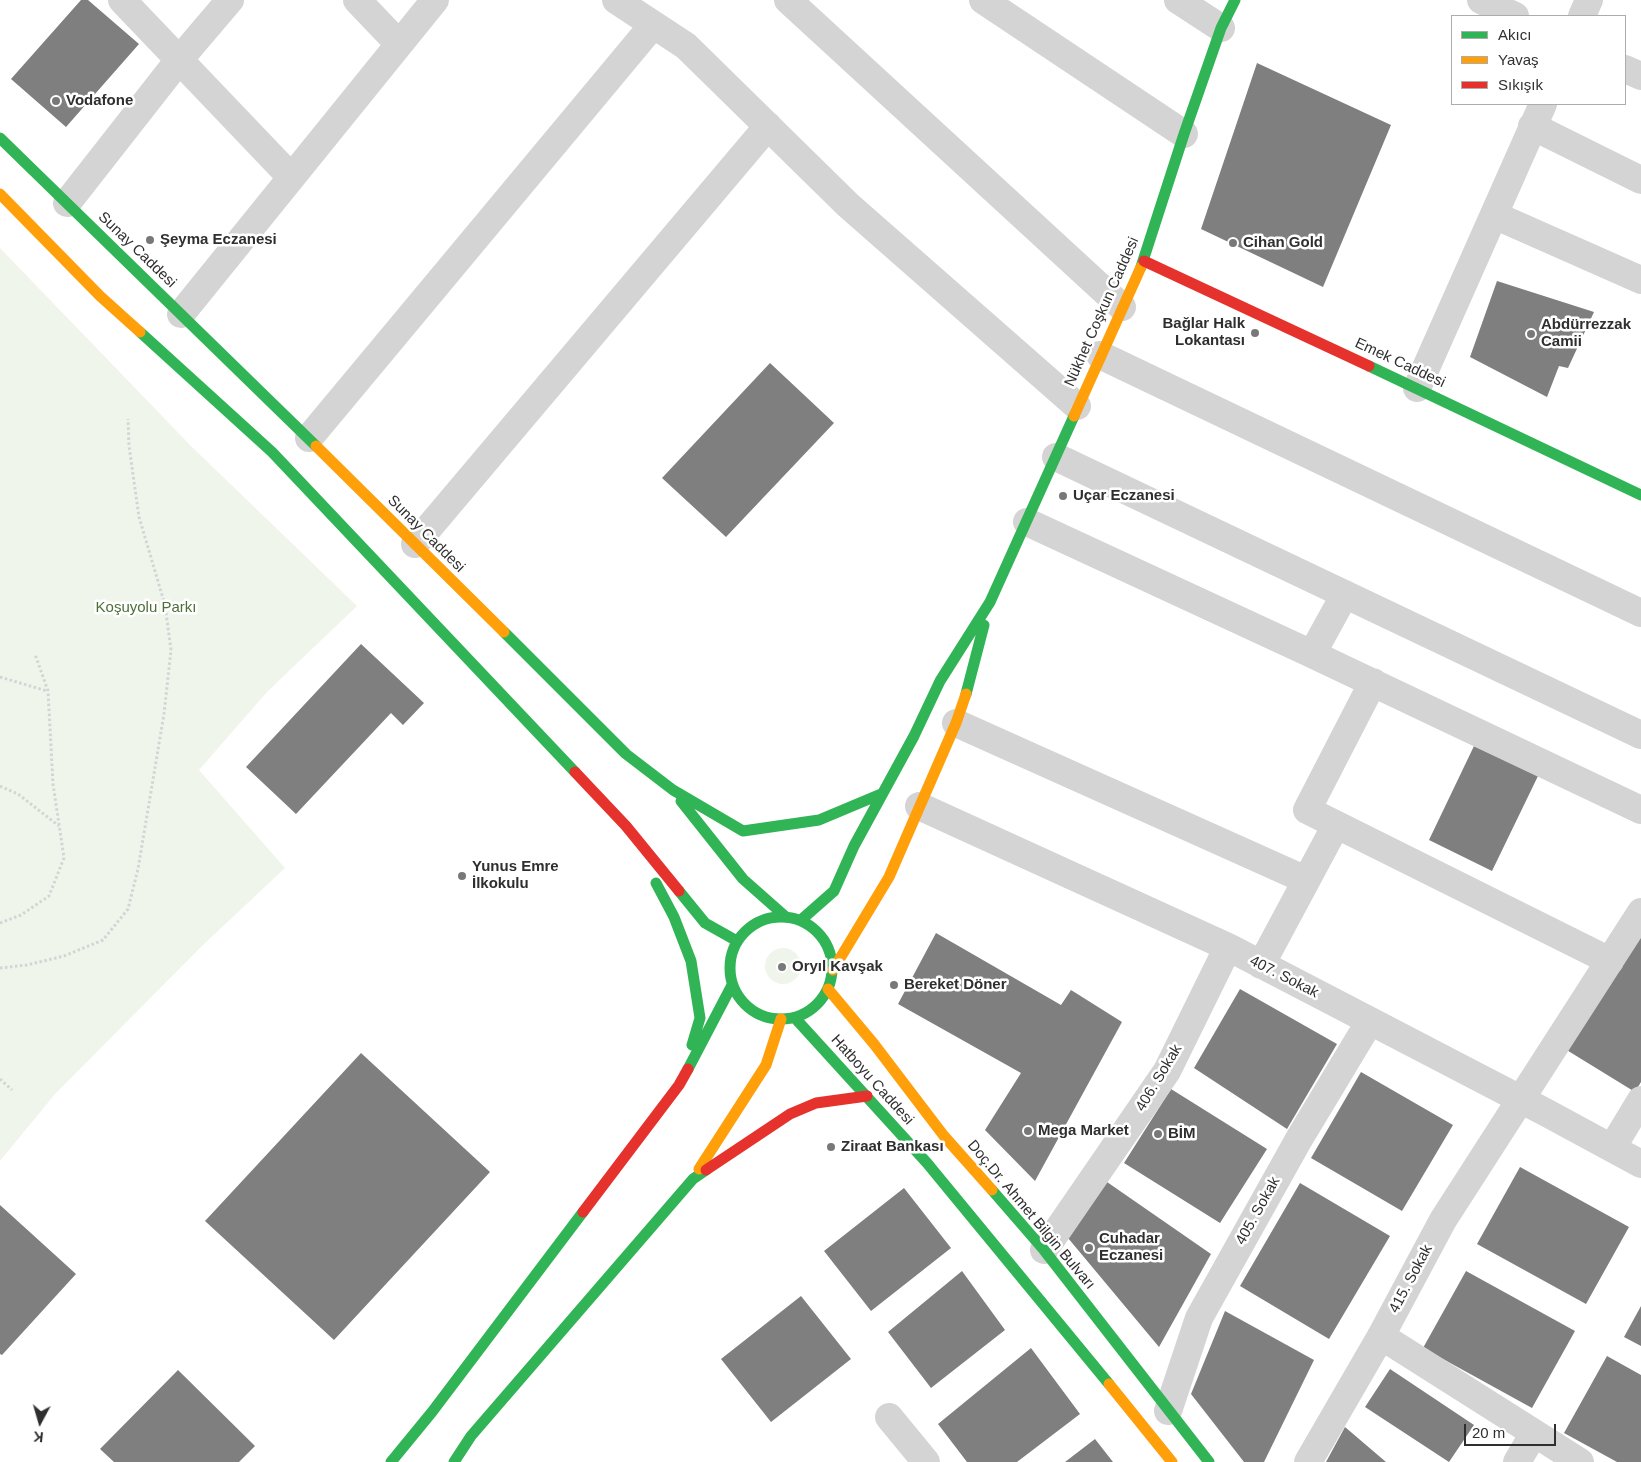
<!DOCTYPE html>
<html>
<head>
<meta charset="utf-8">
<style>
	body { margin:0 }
	#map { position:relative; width:1641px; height:1462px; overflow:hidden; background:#fff; font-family:Helvetica,sans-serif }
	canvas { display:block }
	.legend { position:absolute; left:1451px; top:15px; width:175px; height:90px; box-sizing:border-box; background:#fff; border:1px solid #acacac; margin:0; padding:6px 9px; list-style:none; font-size:15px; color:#2f2f2f }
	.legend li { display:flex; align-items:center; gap:10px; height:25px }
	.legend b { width:25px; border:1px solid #acacac }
	.north { position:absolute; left:15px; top:1397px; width:50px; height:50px; -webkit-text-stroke:4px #fff; paint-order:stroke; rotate:186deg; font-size:14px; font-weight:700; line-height:20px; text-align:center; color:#2f2f2f }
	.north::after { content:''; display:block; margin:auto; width:18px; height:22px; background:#2f2f2f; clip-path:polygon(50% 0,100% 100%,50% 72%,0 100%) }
	.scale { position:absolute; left:1464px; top:1424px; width:92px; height:22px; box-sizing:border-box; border:2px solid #2f2f2f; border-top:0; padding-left:6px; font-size:15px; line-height:18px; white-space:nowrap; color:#2f2f2f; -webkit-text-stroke:4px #fff; paint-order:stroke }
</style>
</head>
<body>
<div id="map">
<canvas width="1641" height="1462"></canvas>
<ul class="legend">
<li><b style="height:6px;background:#30b455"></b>Akıcı</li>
<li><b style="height:6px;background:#ff9f0a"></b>Yavaş</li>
<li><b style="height:6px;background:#e5322d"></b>Sıkışık</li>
</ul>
<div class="north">K</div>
<div class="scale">20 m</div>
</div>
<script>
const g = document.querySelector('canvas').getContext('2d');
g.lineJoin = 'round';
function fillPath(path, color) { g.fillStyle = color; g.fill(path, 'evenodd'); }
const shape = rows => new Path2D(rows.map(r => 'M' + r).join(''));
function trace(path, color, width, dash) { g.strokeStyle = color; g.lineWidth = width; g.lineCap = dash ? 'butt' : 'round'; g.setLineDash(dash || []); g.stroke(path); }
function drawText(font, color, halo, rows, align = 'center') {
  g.font = font + ' Helvetica,sans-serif'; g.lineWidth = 5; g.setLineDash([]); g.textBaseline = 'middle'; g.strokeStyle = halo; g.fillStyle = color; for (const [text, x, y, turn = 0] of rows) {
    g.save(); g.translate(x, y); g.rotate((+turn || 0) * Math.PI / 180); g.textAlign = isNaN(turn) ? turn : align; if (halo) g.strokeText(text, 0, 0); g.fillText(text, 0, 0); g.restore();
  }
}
fillPath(shape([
	[0,248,191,446,357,606,267,692,199,770,285,868,203,945,55,1094,0,1161],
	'765 966a18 18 0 1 1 36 0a18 18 0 1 1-36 0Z'
]), '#f0f5ec');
fillPath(shape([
	[81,0,88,0,139,44,66,127,11,79],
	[1257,63,1391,125,1323,287,1201,229],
	[1497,281,1594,312,1568,368,1559,366,1547,397,1470,357],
	[770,363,834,423,726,537,662,478],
	[361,644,424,703,403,725,391,713,296,814,246,767],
	[1474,746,1538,776,1492,871,1429,840],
	[1641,927,1641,1082,1635,1092,1565,1049],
	[936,933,1061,1005,1071,990,1122,1022,1035,1181,985,1130,1021,1073,898,1004],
	[1240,989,1337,1044,1287,1129,1194,1068],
	[361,1053,490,1172,334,1340,205,1221],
	[1361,1072,1453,1125,1402,1211,1311,1158],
	[1171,1089,1267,1149,1220,1223,1124,1163],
	[1520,1167,1629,1227,1586,1304,1477,1244],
	[1107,1182,1211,1254,1159,1347,1068,1238],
	[1300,1183,1390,1236,1329,1339,1240,1286],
	[904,1188,951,1248,871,1311,824,1251],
	[0,1205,76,1274,2,1355,0,1354],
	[962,1271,1005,1330,931,1388,888,1332],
	[1466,1271,1575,1331,1532,1408,1423,1348],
	[801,1296,851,1359,771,1422,721,1359],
	[1641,1306,1641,1346,1624,1337],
	[1225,1311,1314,1360,1264,1462,1244,1462,1191,1394],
	[1031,1348,1080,1414,1017,1462,967,1462,938,1424],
	[1607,1356,1641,1375,1641,1462,1617,1462,1564,1433],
	[1390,1369,1474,1425,1449,1462,1365,1407],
	[178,1370,255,1446,239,1462,114,1462,100,1449],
	[1345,1427,1386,1462,1326,1462],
	[1095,1439,1113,1462,1065,1462]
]), '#7f7f7f');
trace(shape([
	[0,677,47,691],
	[0,786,18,794,59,826],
	[0,923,21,915,49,896,64,858,53,784,48,691,35,654],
	[0,968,27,965,64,956,103,940,128,909,138,869,164,714,171,650,165,605,139,517,129,446,128,419],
	[0,1079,12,1090]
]), '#d4d4d4', 3, [2.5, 2.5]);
trace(shape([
	[122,0,291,177],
	[357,0,399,44],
	[616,0,686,46,848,205,1077,406],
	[788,0,1122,307],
	[983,0,1184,134],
	[1178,0,1221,28],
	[1481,0,1515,16],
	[1582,16,1589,0],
	[1625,69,1641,76],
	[1532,126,1641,180],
	[67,203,179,60,230,0],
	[1494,215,1641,280],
	[181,314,435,0],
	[1100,355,1641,613],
	[1417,388,1543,104],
	[309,438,653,25],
	[1056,457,1641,735],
	[1027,522,1312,654],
	[415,544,768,126],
	[1345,594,1312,654,1641,810],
	[1373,682,1307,810,1610,961],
	[956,723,1306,880],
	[919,806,1228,947,1547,1113,1641,1164],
	[1261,965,1336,825],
	[1612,1148,1641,1100],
	[1044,1250,1167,1071,1228,947],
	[1381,1336,1580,1462],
	[1168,1411,1199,1318,1299,1139,1370,1021],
	[889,1417,926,1462],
	[1308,1462,1381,1336,1443,1220,1641,912],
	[1517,1462,1534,1433]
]), '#d4d4d4', 28);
trace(shape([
	[0,138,316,446],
	[1141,267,1184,134,1221,28,1235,0],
	[140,332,272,452,575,772],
	[1369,366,1641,495],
	[504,632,626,754,673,790,743,831,819,820,881,794],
	[966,694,984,625],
	[681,801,743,879,786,917],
	[656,883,674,917,691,961,700,1018,692,1045],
	[679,891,705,923,737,941],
	'730 968a51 51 0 1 1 102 0a51 51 0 1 1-102 0Z',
	[801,920,834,891,854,846,914,736,940,681,990,602,1074,416],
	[795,1018,927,1163,1109,1384],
	[688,1069,732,985],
	[992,1190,1044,1250,1209,1462],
	[391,1462,432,1412,583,1212],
	[454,1462,471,1436,693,1179,706,1170]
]), '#30b455', 11);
trace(shape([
	[0,194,100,296,140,332],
	[1074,416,1141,267],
	[316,446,504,632],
	[833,970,889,877,956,723,966,694],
	[828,989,874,1044,944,1136,992,1190],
	[699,1169,766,1065,781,1019],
	[1109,1384,1172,1462]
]), '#ff9f0a', 11);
trace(shape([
	[1144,261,1369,366],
	[575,772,626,826,679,891],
	[706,1170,790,1114,816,1103,867,1096],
	[583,1212,679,1085,688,1069]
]), '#e5322d', 11);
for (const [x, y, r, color] of [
	[56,101,5,"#787878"],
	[150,240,5,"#787878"],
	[1233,243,5,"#787878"],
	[1255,333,5,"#787878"],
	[1531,334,5,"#787878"],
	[1063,496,5,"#787878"],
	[462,876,5,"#787878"],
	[782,967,5,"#787878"],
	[894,985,5,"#787878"],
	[1028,1131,5,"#787878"],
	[1158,1134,5,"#787878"],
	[831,1147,5,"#787878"],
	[1089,1248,5,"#787878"]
]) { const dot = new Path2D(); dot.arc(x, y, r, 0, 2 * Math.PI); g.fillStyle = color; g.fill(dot); trace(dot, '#fff', 2); }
drawText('bold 15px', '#2f2f2f', '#fff', [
	["Vodafone",66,101],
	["Şeyma Eczanesi",160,240],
	["Cihan Gold",1243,243],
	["Bağlar Halk",1245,324,"right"],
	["Lokantası",1245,341,"right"],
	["Abdürrezzak",1541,325],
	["Camii",1541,342],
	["Uçar Eczanesi",1073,496],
	["Yunus Emre",472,867],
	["İlkokulu",472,884],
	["Oryıl Kavşak",792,967],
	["Bereket Döner",904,985],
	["Mega Market",1038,1131],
	["BİM",1168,1134],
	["Ziraat Bankası",841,1147],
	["Cuhadar",1099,1239],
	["Eczanesi",1099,1256]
], 'left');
drawText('15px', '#2f2f2f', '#fff', [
	["Sunay Caddesi",137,250,44],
	["Nükhet Coşkun Caddesi",1102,312,-66],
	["Emek Caddesi",1400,363,25],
	["Sunay Caddesi",426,534,45],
	["407. Sokak",1284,977,27],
	["406. Sokak",1159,1078,-59],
	["Hatboyu Caddesi",872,1080,48],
	["405. Sokak",1258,1211,-61],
	["Doç.Dr. Ahmet Bilgin Bulvarı",1031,1215,50],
	["415. Sokak",1411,1279,-62]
]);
drawText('15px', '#4f6e38', '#fff', [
	["Koşuyolu Parkı",146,608]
]);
</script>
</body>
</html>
